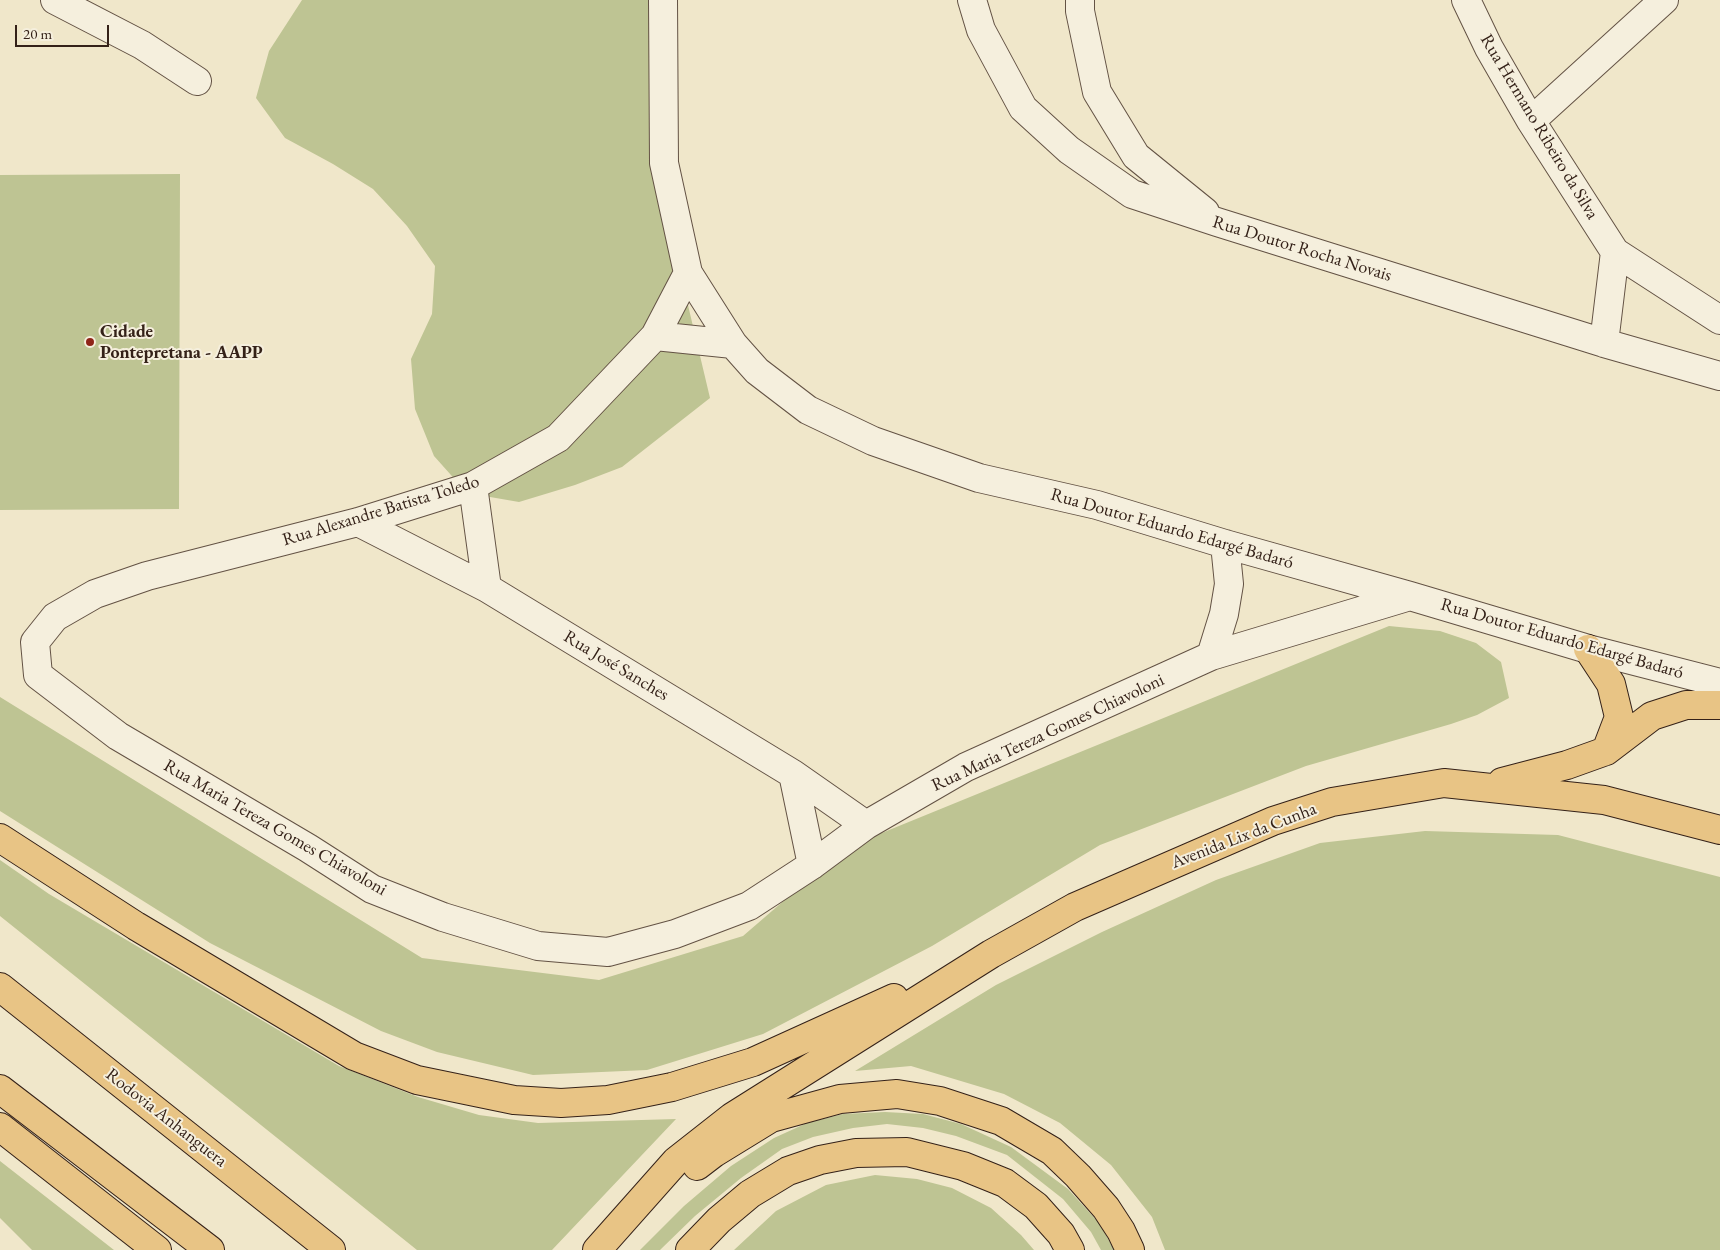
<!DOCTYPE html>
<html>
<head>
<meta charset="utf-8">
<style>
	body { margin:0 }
	#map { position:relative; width:1720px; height:1250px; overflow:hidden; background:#f0e7ca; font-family:"EB Garamond",serif }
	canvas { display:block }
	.scale { position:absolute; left:15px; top:25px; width:94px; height:22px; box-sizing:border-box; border:2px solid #342118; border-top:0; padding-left:6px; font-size:15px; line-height:18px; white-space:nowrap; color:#342118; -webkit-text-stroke:4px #f5efdd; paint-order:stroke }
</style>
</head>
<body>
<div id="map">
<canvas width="1720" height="1250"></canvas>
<div class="scale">20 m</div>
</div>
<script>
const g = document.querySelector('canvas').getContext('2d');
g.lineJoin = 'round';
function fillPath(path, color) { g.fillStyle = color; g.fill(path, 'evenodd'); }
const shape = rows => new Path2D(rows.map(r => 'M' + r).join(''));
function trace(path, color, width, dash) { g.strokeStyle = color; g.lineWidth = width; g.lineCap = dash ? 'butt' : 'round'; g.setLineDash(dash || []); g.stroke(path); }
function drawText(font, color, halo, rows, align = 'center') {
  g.font = font + ' "EB Garamond",serif'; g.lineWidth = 4; g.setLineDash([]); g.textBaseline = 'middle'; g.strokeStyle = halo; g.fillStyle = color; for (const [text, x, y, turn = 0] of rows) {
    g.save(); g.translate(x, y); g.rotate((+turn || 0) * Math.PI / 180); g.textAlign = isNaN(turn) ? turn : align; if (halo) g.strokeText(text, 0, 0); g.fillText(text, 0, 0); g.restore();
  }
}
fillPath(shape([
	[302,0,667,0,687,301,710,398,622,467,575,485,519,502,467,493,434,456,415,409,411,359,432,314,435,266,407,226,373,189,333,164,285,138,256,98,269,51],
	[180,174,179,509,0,510,0,175],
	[1389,626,1440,631,1476,643,1501,662,1509,698,1477,715,1451,724,1306,766,1100,845,932,946,763,1034,647,1070,533,1075,437,1052,381,1031,210,943,0,811,0,697,422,958,599,980,743,936,845,848],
	[1425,831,1558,835,1720,877,1720,1250,1165,1250,1152,1217,1111,1165,1060,1123,1004,1094,911,1066,855,1071,996,985,1102,932,1216,880,1320,843],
	[0,860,49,894,339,1066,418,1097,479,1115,538,1123,676,1119,552,1250,417,1250,0,916],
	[885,1112,923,1114,961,1124,1011,1147,1068,1189,1100,1224,1114,1250,1101,1250,1091,1232,1063,1199,1007,1155,956,1136,923,1128,887,1124,853,1128,813,1137,782,1149,741,1178,695,1216,660,1250,640,1250,684,1206,731,1166,774,1138,807,1123,843,1114],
	[0,1161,114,1250,32,1250,0,1218],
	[875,1175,917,1179,952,1188,991,1208,1021,1235,1034,1250,734,1250,776,1211,826,1185]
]), '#bec493');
const minor = shape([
	[55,0,142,45,197,81],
	[663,0,664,163,688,273,655,336,558,438,473,486,358,522,147,576,95,594,55,617,35,642,38,675,118,736,308,848,372,889,443,917,538,946,608,952,675,934,749,906,812,865,866,825,966,767,1211,656,1410,596],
	[972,0,981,30,1023,108,1069,150,1132,194,1217,222,1604,343,1720,376],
	[1080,0,1080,11,1097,92,1136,156,1205,212],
	[1466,0,1489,48,1531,121,1615,252,1720,320],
	[1531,121,1664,0],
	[688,273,733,344,757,371,808,410,873,441,979,478,1097,505,1225,544,1410,596,1588,649,1720,683],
	[655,336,733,344],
	[1604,343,1615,252],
	[473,486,487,588],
	[358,522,487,588,793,774,866,825],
	[1211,656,1224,614,1229,584,1225,544],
	[793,774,812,865]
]);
const highway = shape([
	[1588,649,1611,684,1619,717,1606,751],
	[1502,782,1567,765,1606,751,1652,716,1686,705,1720,705],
	[0,838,136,926,354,1056,417,1080,514,1100,561,1103,608,1100,672,1087,753,1062,894,998],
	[0,987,331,1250],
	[0,1089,210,1250],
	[0,1127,157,1250],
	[697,1166,714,1153,771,1118,840,1099,897,1094,940,1101,1001,1121,1052,1151,1078,1176,1106,1208,1121,1231,1130,1250],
	[597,1250,676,1161,732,1117,991,954,1075,907,1273,821,1332,802,1444,783,1604,800,1720,830],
	[690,1250,719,1220,750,1194,788,1171,820,1160,856,1153,907,1152,963,1166,1005,1183,1036,1206,1061,1234,1070,1250]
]);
trace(minor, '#635244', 30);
trace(highway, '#342118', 30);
trace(minor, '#f5efdd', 28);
trace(highway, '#e8c485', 28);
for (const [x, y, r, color] of [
	[90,342,5,"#8f2418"]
]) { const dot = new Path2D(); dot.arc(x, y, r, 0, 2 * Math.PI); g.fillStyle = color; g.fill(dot); trace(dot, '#f5efdd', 2); }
drawText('18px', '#342118', '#f5efdd', [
	["Rua Hermano Ribeiro da Silva",1539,127,59],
	["Rua Doutor Rocha Novais",1302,249,17],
	["Rua Alexandre Batista Toledo",381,511,-17],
	["Rua Doutor Eduardo Edargé Badaró",1172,529,16],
	["Rua Doutor Eduardo Edargé Badaró",1562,639,16],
	["Rua José Sanches",616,666,31],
	["Rua Maria Tereza Gomes Chiavoloni",1048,733,-25],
	["Rua Maria Tereza Gomes Chiavoloni",275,828,30],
	["Avenida Lix da Cunha",1244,836,-21],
	["Rodovia Anhanguera",166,1118,38]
]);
drawText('bold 18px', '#342118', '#f5efdd', [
	["Cidade",100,332],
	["Pontepretana - AAPP",100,353]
], 'left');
</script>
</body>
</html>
